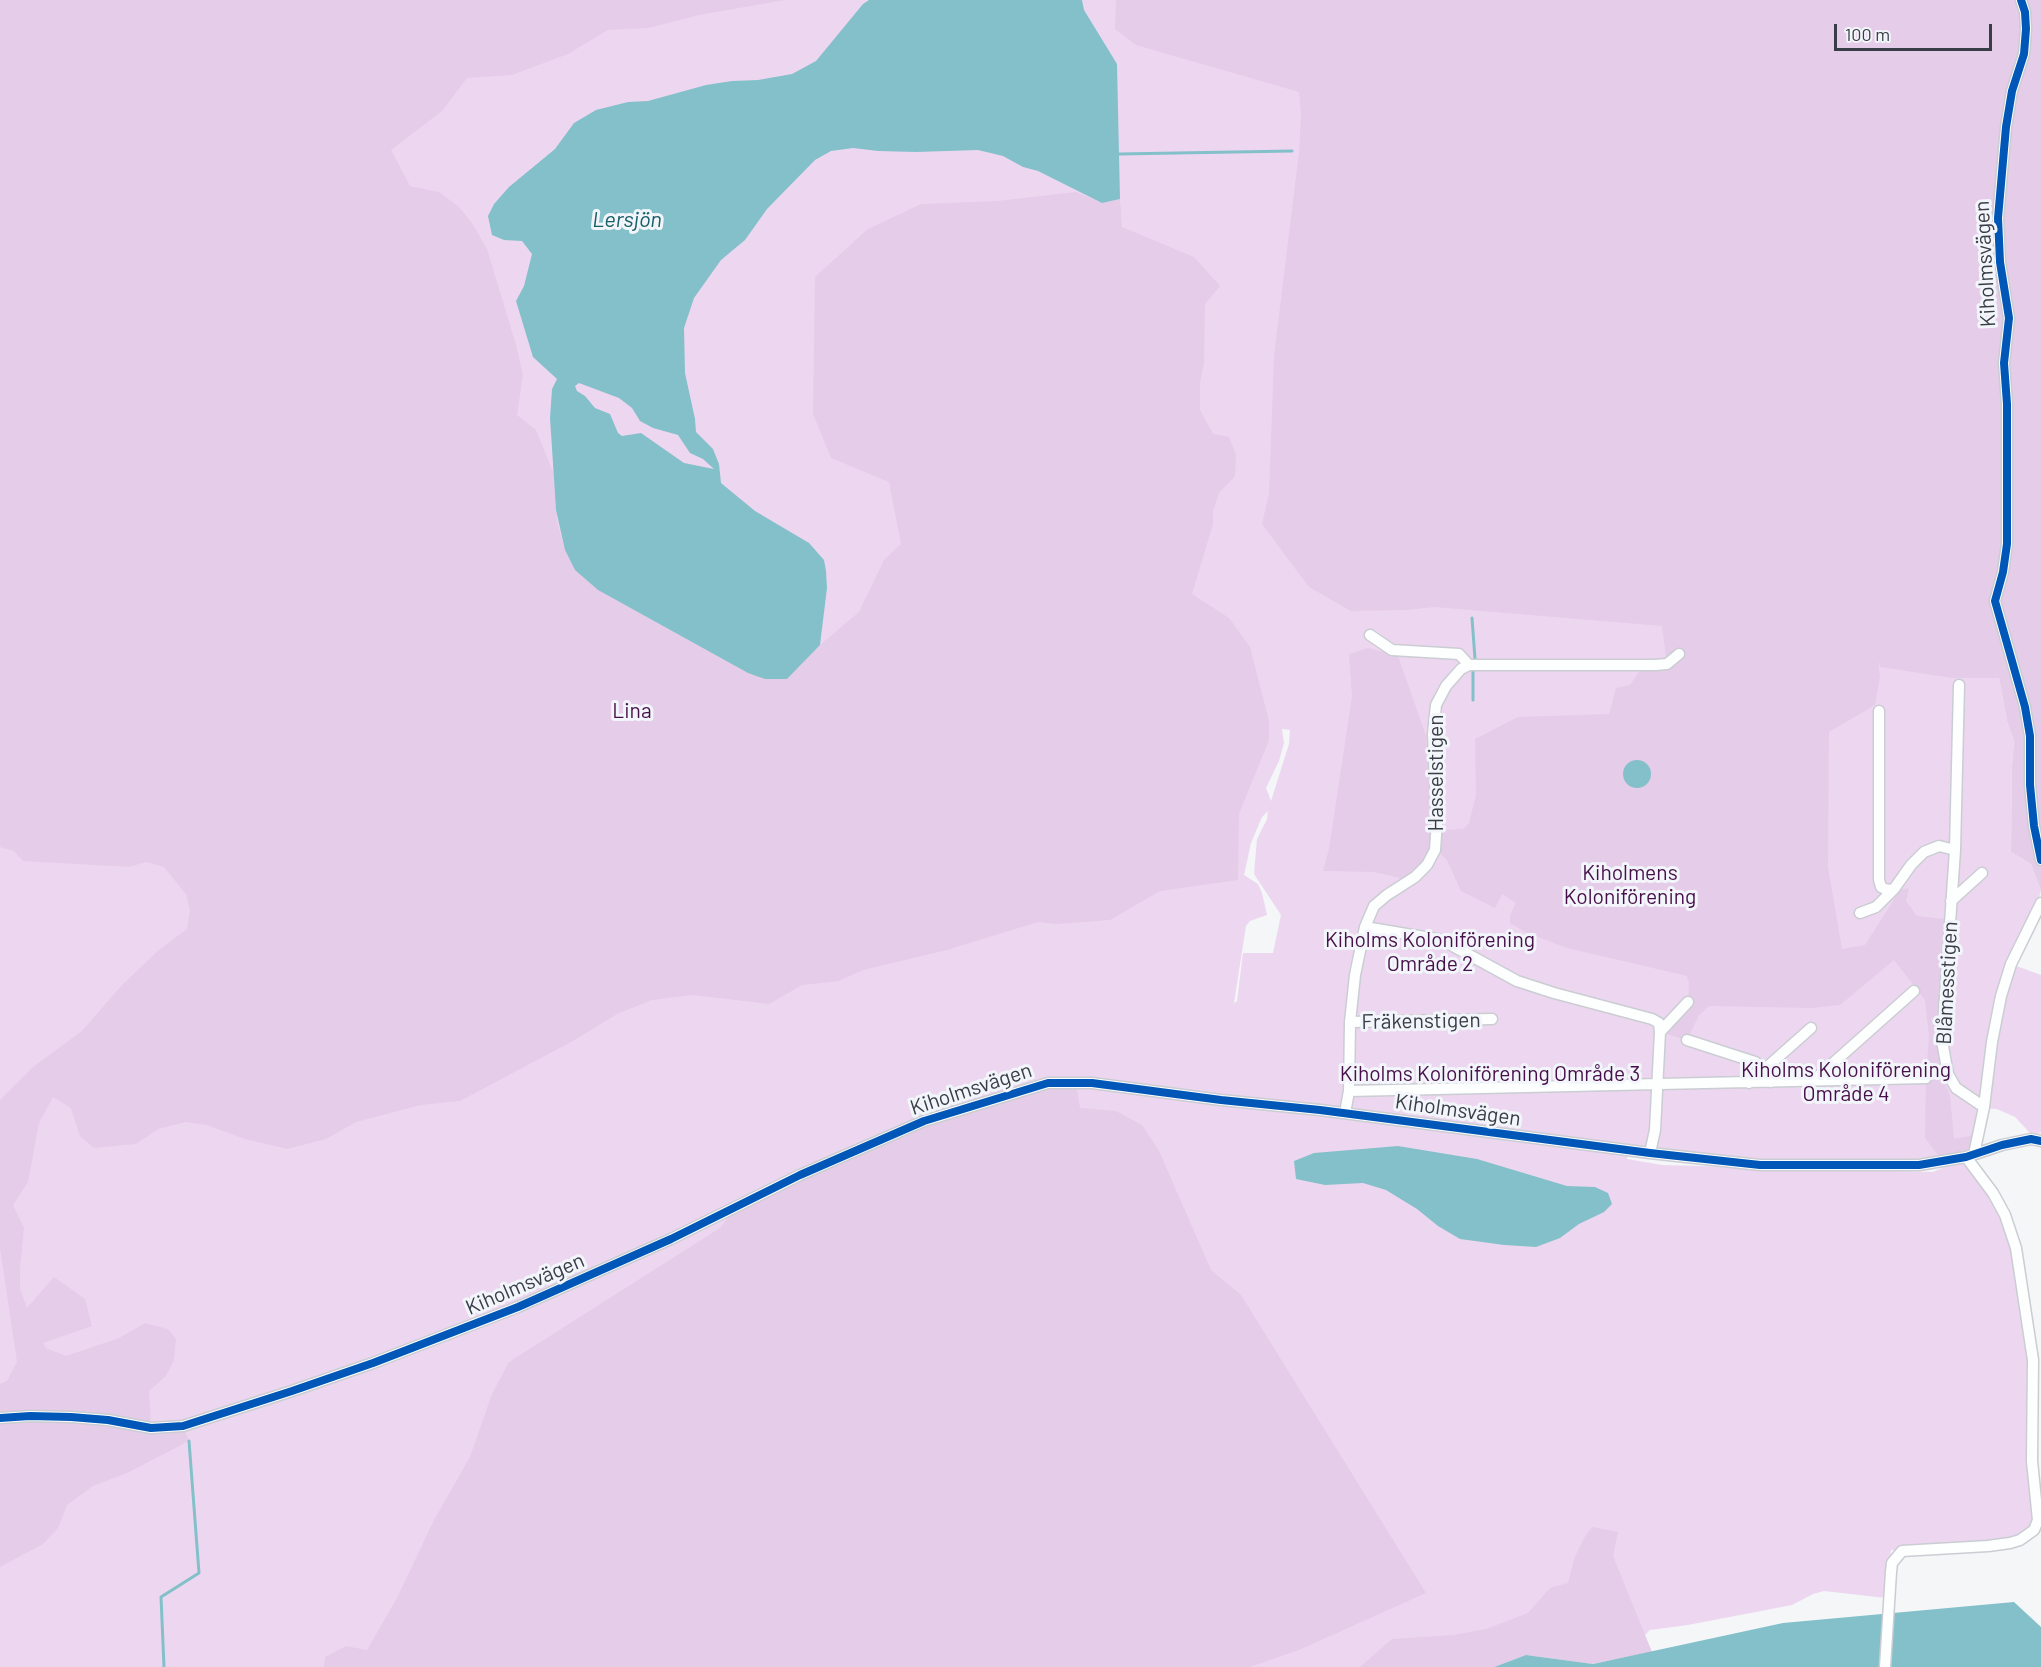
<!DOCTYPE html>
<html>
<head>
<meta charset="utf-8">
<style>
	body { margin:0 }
	#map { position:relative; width:2041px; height:1667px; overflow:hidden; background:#f4f6f8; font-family:Barlow,sans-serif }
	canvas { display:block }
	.scale { position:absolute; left:1834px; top:24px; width:158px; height:27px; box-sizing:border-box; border:3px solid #393d47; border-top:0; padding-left:8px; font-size:18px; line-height:21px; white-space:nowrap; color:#393d47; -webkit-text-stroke:4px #f2f5fa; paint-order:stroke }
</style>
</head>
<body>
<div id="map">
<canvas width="2041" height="1667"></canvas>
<div class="scale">100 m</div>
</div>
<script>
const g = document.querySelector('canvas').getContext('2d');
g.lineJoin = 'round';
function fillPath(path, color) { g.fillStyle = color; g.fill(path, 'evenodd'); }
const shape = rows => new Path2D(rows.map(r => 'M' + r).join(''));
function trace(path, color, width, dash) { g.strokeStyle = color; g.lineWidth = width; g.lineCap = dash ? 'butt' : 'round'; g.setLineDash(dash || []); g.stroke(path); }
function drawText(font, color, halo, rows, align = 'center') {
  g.font = font + ' Barlow,sans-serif'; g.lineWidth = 6; g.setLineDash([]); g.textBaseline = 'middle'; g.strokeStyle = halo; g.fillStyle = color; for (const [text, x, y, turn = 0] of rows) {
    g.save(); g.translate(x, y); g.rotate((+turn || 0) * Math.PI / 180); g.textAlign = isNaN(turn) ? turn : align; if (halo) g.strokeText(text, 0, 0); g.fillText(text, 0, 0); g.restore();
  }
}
fillPath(shape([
	[0,0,2011,0,1999,678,2007,721,2014,741,2012,766,2011,852,2031,864,2041,891,2028,931,2011,964,2041,975,2041,1132,2031,1139,2030,1133,2015,1117,1997,1109,1984,1108,1969,1149,1941,1159,1760,1160,1628,1148,1627,1159,1662,1165,1933,1172,1966,1157,2005,1215,2033,1360,2038,1520,2020,1540,1902,1551,1891,1550,1886,1598,1824,1591,1813,1594,1792,1605,1688,1625,1650,1630,1643,1637,1460,1667,0,1667],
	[1282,729,1290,730,1289,744,1271,801,1266,788,1279,761,1284,743],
	[1268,811,1267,819,1257,839,1254,874,1281,915,1273,953,1243,953,1237,1001,1234,1003,1246,926,1250,921,1267,915,1262,893,1258,884,1244,875,1251,843,1262,817]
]), '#edd7f0');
fillPath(shape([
	[0,0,785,0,699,15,649,28,608,30,568,54,512,75,467,78,442,111,391,150,410,186,439,192,459,207,472,223,487,249,516,345,523,375,517,415,536,430,553,472,557,521,565,550,575,570,598,590,748,673,787,679,820,645,859,612,884,560,901,544,889,482,831,458,813,414,815,277,868,229,921,204,998,201,1076,192,1102,203,1120,199,1122,227,1194,257,1220,286,1205,304,1204,363,1200,383,1200,410,1213,434,1229,437,1236,455,1235,476,1219,493,1213,511,1213,524,1192,594,1229,618,1250,647,1269,721,1269,740,1239,814,1238,880,1160,891,1110,920,1057,924,1038,922,947,950,863,970,839,981,802,985,769,1004,693,995,652,1000,617,1014,573,1041,460,1101,421,1105,356,1122,326,1139,287,1149,245,1139,207,1125,186,1122,158,1129,136,1144,94,1148,80,1136,71,1108,53,1097,39,1123,28,1182,13,1205,24,1228,20,1268,20,1289,27,1308,54,1277,85,1299,92,1326,43,1343,46,1348,66,1356,119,1338,145,1323,168,1329,176,1339,174,1360,166,1376,149,1391,151,1427,183,1426,189,1441,127,1473,93,1486,67,1505,58,1528,43,1544,0,1567,0,1384,7,1381,17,1362,0,1248,0,1100,33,1067,82,1031,122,985,159,950,187,929,190,910,186,894,164,867,146,862,129,867,23,861,14,851,0,847],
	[1116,0,2041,0,2041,891,2031,864,2011,852,2012,766,2014,741,2007,721,1999,678,1952,678,1880,667,1878,660,1880,677,1875,705,1829,732,1828,867,1842,949,1865,945,1900,890,1909,888,1906,901,1917,916,1945,919,1939,1038,1940,1073,1950,1095,1954,1139,1974,1135,1969,1149,1941,1159,1925,1138,1926,1075,1929,1037,1925,1000,1894,960,1840,1005,1812,1008,1709,1006,1699,1015,1687,1040,1660,1032,1688,1002,1689,984,1687,976,1567,948,1525,932,1510,923,1510,916,1516,903,1502,894,1495,908,1461,891,1447,860,1441,854,1430,851,1416,871,1404,879,1374,872,1323,871,1329,849,1352,696,1349,654,1368,648,1398,656,1426,736,1431,795,1430,831,1463,829,1469,823,1476,795,1475,739,1518,717,1609,714,1616,688,1630,685,1639,672,1667,664,1662,626,1434,607,1407,610,1351,611,1309,587,1262,524,1269,494,1274,356,1299,152,1301,115,1299,92,1136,45,1115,29],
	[1641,761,1648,766,1624,780,1623,771],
	[1048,1083,1076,1083,1080,1108,1116,1111,1142,1125,1159,1151,1211,1270,1241,1295,1426,1593,1299,1650,1250,1667,324,1667,325,1657,346,1646,367,1650,397,1598,434,1520,470,1457,492,1394,509,1362,720,1228,737,1206,924,1121],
	[1592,1527,1618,1532,1613,1556,1652,1652,1592,1664,1526,1655,1494,1667,1360,1667,1392,1639,1453,1635,1486,1629,1528,1613,1550,1588,1568,1583,1574,1559,1584,1538]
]), '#e5cce8');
fillPath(shape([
	[869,0,1082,0,1084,10,1117,64,1120,199,1102,203,1038,171,1023,167,1003,156,978,150,916,152,878,151,853,148,831,151,815,160,767,209,745,240,721,260,694,298,684,328,685,373,695,419,696,432,713,449,719,464,721,483,755,511,809,543,824,560,826,571,827,588,820,645,787,679,765,679,748,673,598,590,575,570,565,550,556,510,550,418,552,389,557,379,533,357,516,301,524,286,532,254,522,241,504,240,492,235,488,216,494,204,509,187,555,149,574,123,596,110,628,102,648,101,706,85,732,81,758,80,792,74,816,61,863,4],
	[579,383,619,398,632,408,640,421,653,428,678,435,690,453,703,459,714,469,684,463,641,433,622,436,618,433,610,414,595,408,585,396,577,391,575,386],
	'1623 774a14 14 0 1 1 28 0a14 14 0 1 1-28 0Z',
	[1398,1146,1477,1159,1567,1186,1595,1187,1608,1193,1612,1204,1604,1212,1579,1224,1560,1238,1536,1247,1504,1245,1460,1239,1438,1226,1417,1209,1386,1190,1363,1183,1325,1185,1296,1179,1294,1161,1314,1153],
	[2014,1602,2041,1627,2041,1667,1494,1667,1526,1655,1593,1664,1783,1623]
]), '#84c0ca');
trace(shape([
	[1119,154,1292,151],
	[1472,618,1475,659],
	[1473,700,1473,669],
	[164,1667,161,1597,199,1573,189,1441]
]), '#84c0ca', 3);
const minor = shape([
	[2021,0,2025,12,2026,29,2024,54,2012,91,2006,127,1998,218,2000,262,2009,318,2004,363,2007,404,2007,544,2003,572,1995,601,2025,707,2030,736,2030,785,2034,826,2041,860],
	[1370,635,1392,650,1459,654,1469,665],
	[1879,711,1879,880,1881,887,1887,890,1894,889],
	[1955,850,1959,685],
	[1951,901,1982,873],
	[1860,913,1876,907,1894,889,1911,865,1924,852,1939,846,1955,850,1942,1041,1948,1074,1956,1088,1984,1107,1974,1154],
	[1365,927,1442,940,1517,981,1554,993,1652,1019,1659,1023,1660,1032],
	[1350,1022,1492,1019],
	[1687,1040,1755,1062,1764,1069,1771,1082],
	[1813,1081,1914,991],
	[1749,1083,1811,1028],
	[1349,1091,1926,1078],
	[1984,1107,1992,1042,2001,996,2011,964,2041,903],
	[1345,1113,1349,1091,1350,1022,1355,975,1365,927,1374,906,1387,895,1415,877,1427,865,1435,850,1437,821,1433,734,1436,705,1446,686,1461,669,1469,665,1655,665,1667,664,1679,654],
	[1650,1153,1655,1130,1660,1032,1688,1002],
	[0,1418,30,1416,71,1417,108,1420,151,1428,183,1426,292,1391,373,1363,518,1307,671,1239,800,1175,924,1121,1048,1083,1092,1083,1221,1100,1320,1110,1650,1153,1760,1165,1919,1165,1966,1157,2002,1145,2031,1139,2041,1141],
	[1885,1667,1891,1572,1892,1563,1902,1551,1988,1546,2010,1543,2020,1540,2034,1530,2038,1520,2032,1461,2033,1360,2016,1248,2005,1215,1993,1193,1966,1157]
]);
trace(minor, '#cacdd2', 13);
trace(minor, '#fdfefe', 10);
trace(shape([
	[2021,0,2025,12,2026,29,2024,54,2012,91,2006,127,1998,218,2000,262,2009,318,2004,363,2007,404,2007,544,2003,572,1995,601,2025,707,2030,736,2030,785,2034,826,2041,860],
	[0,1418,30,1416,71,1417,108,1420,151,1428,183,1426,292,1391,373,1363,518,1307,671,1239,800,1175,924,1121,1048,1083,1092,1083,1221,1100,1320,1110,1650,1153,1760,1165,1919,1165,1966,1157,2002,1145,2031,1139,2041,1141]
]), '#0057b8', 8);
drawText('21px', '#393d47', '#f2f5fa', [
	["Kiholmsvägen",1985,264,-93],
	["Hasselstigen",1436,773,-90],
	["Blåmesstigen",1947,983,-87],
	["Fräkenstigen",1421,1021,-1],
	["Kiholmsvägen",971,1089,-18],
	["Kiholmsvägen",1458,1110,8],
	["Kiholmsvägen",525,1284,-23]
]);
drawText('21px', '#48104b', '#f2f5fa', [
	["Lina",632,711],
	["Kiholmens",1630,873],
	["Koloniförening",1630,897],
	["Kiholms Koloniförening",1430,940],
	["Område 2",1430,964],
	["Kiholms Koloniförening",1846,1070],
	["Område 4",1846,1094],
	["Kiholms Koloniförening Område 3",1490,1074]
]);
drawText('italic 22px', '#196069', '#f2f5fa', [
	["Lersjön",627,220]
]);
</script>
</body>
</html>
